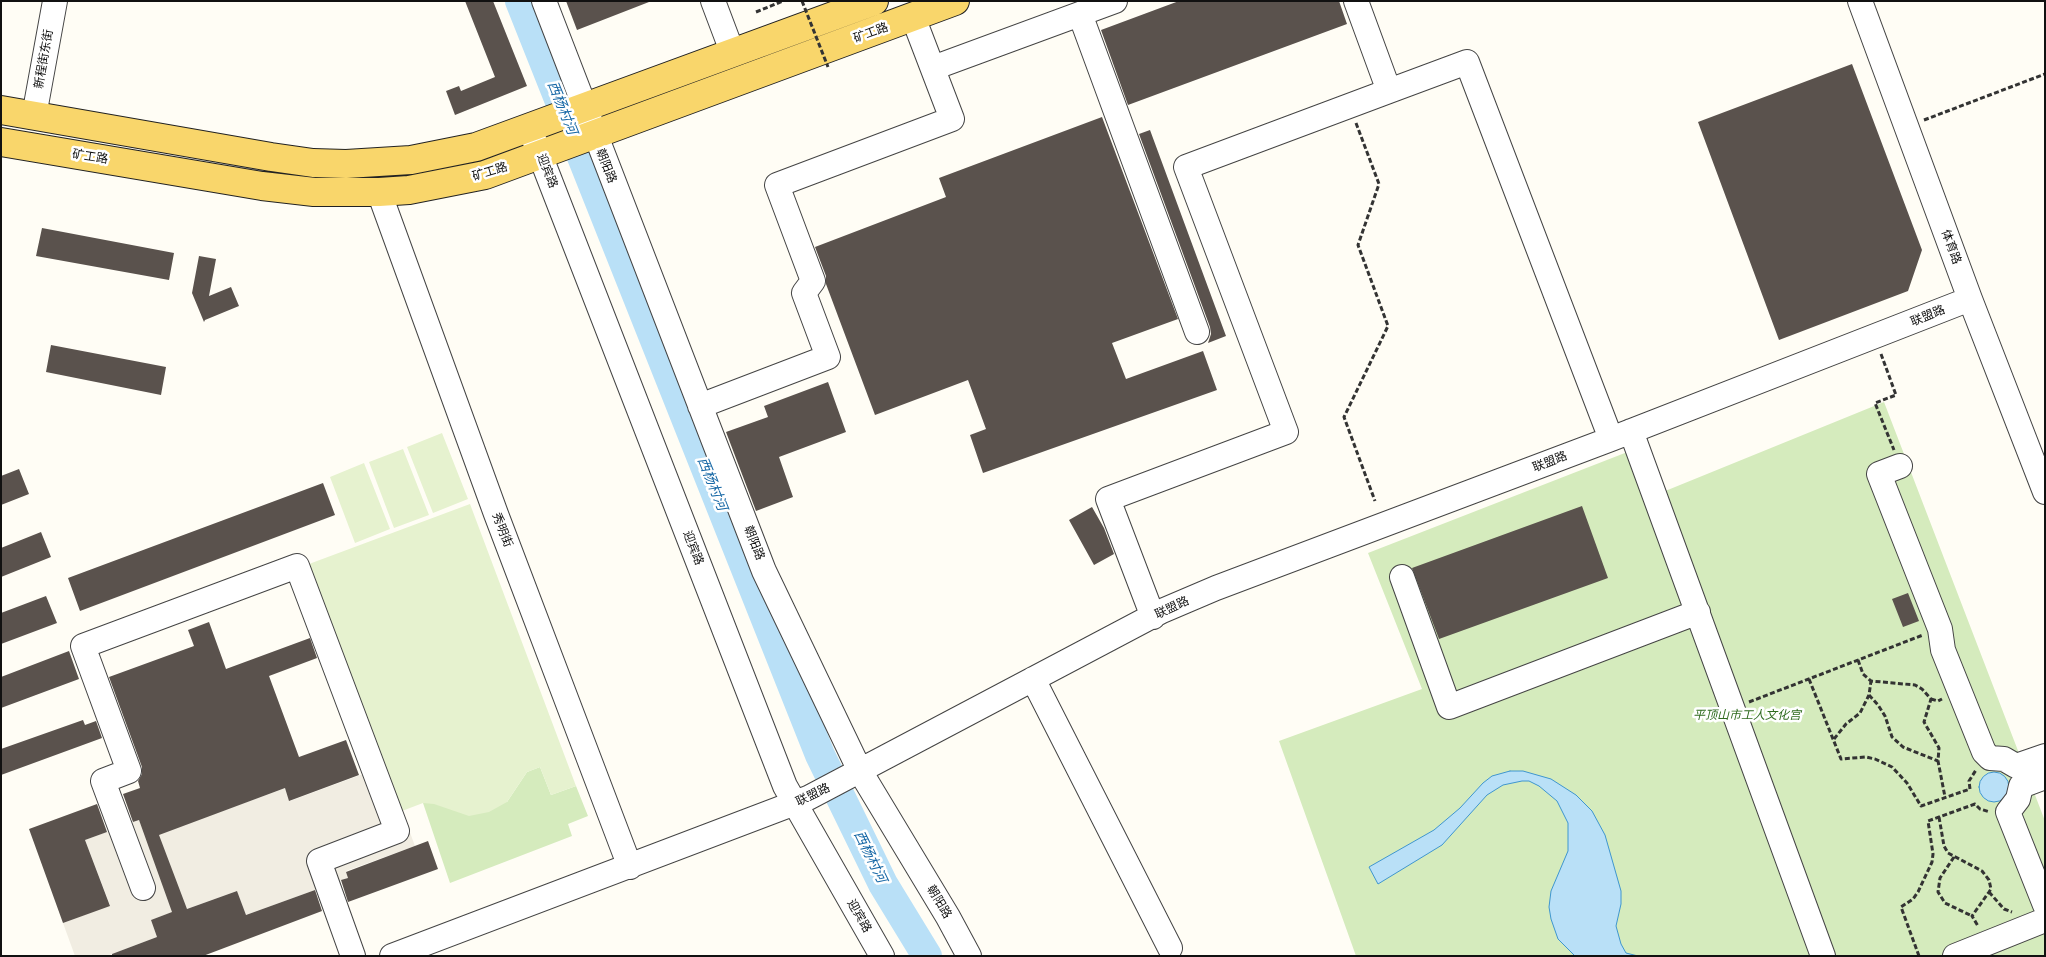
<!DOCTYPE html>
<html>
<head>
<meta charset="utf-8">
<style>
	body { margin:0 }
	#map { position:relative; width:2046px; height:957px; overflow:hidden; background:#fffdf5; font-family:"IBM Plex Serif",serif }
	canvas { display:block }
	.frame { position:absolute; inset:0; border:2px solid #111; pointer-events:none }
</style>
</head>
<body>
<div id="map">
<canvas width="2046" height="957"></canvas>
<div class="frame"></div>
</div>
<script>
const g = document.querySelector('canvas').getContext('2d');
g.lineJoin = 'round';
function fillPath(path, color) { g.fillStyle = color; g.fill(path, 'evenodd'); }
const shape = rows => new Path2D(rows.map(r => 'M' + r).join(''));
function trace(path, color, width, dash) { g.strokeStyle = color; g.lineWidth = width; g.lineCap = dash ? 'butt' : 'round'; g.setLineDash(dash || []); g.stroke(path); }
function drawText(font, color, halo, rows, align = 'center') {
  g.font = font + ' "IBM Plex Serif","Noto Sans SC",serif'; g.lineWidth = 5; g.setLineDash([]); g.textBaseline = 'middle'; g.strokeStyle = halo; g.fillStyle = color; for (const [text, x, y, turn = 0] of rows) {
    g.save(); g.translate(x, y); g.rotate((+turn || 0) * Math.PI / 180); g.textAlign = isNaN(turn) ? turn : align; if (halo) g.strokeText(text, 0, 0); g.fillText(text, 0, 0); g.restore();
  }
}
fillPath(shape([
	[1884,402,2045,821,2045,956,1356,956,1279,741,1422,689,1368,553,1630,451,1648,498],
	[540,767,551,795,576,786,588,816,568,824,572,836,450,883,423,803,507,802,527,772]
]), '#d5ebbd');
fillPath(shape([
	[442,433,468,499,433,513,407,447],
	[403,449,429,515,394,528,369,462],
	[364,463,390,529,355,543,330,477],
	[470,504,576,786,551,795,540,767,527,772,507,802,489,812,469,816,434,804,423,803,402,811,309,564]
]), '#e6f2cf');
fillPath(shape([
	[385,766,415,846,346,871,348,878,246,915,237,891,187,909,186,907,151,920,157,937,107,956,75,956,63,923,110,905,85,840,139,820,146,839,285,788,290,801]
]), '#f1ede2');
const water = shape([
	[1510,771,1523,771,1551,779,1576,795,1592,811,1605,835,1621,891,1621,904,1616,926,1621,944,1626,953,1638,956,1575,956,1558,939,1551,919,1549,907,1551,891,1568,851,1568,823,1557,801,1539,786,1529,781,1522,781,1503,785,1487,795,1442,845,1378,884,1369,867,1434,830,1460,808,1483,783,1492,776,1510,771],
	'1979 787a15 15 0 1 1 30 0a15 15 0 1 1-30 0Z'
]);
fillPath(water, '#b9e0f7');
trace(water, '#3f96cf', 1);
trace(shape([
	[520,1,820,755,883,884,927,956]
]), '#b9e0f7', 30);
fillPath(shape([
	[465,1,493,1,527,86,455,115,446,91,459,86,461,91,495,77],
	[566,1,648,1,649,2,577,30],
	[1179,1,1339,1,1347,24,1128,105,1101,30],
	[1852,64,1922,250,1908,291,1779,340,1698,122],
	[1102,117,1178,319,1112,343,1126,379,1203,351,1217,390,983,473,970,435,986,429,968,380,875,415,826,284,826,276,815,247,946,197,939,178],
	[1150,130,1226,336,1208,343,1211,334,1210,327,1139,134],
	[42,228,174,253,169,280,36,256],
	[199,256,216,259,209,296,231,287,239,306,205,320,204,322,192,293],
	[51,345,166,367,161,395,46,372],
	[828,382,846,432,779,457,793,497,756,511,726,432,768,417,764,406],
	[19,469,29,494,1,505,1,476],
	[323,483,335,515,80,611,68,578],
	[1582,506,1608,578,1439,639,1412,568],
	[1092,507,1104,528,1114,554,1094,565,1069,520],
	[41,532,51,557,1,577,1,548],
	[1908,593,1919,621,1903,627,1892,599],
	[46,596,57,623,1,644,1,613],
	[209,622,226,669,310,638,317,658,269,676,299,757,346,740,359,775,289,801,285,788,159,835,187,909,237,891,246,915,315,890,322,911,203,956,112,956,112,954,157,937,151,920,172,912,139,820,133,822,123,794,140,788,138,781,142,774,142,767,109,677,194,646,188,630],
	[69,651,79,679,1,708,1,677],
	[83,720,85,725,96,721,102,738,1,775,1,749],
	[97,804,107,832,85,840,110,906,63,923,29,829],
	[428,841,438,869,348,902,341,880,348,878,346,872]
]), '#5a524d');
const minor = shape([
	[544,1,764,571,860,771,948,917,969,956],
	[713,1,733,54],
	[1356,1,1389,91,1467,62,1611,439],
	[1860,1,1970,299,2045,492],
	[1080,14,1197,332],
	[933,68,1115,1],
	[34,116,55,1],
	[530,129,785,786,882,956],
	[379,192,496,514,630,867],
	[700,406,828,357,804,293,813,281,777,185,952,119,913,17],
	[1631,431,1823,956],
	[1900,466,1879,474,1940,629,1943,650,1984,752,1990,758,2004,759,2016,766,2045,756],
	[1402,577,1449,707,1698,612],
	[1153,617,1108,499,1286,432,1186,167,1389,91],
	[1033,679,1170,948],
	[2045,777,2021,786,2018,799,2008,812,2045,905],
	[143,888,103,781,129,771,83,646,297,566,397,831,319,861,353,956],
	[392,956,808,798,1162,611,1216,588,1611,439,1970,299],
	[1955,956,2045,920]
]);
const major = shape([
	[1,110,271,157,313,163,346,164,411,160,476,147,874,1],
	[1,142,262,186,314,192,379,192,409,190,485,175,955,1]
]);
trace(minor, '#444', 26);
trace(major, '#222', 30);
trace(shape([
	[756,12,783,1],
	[1924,120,2045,74],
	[1356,123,1379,184,1358,245,1388,326,1344,417,1375,501],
	[1881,354,1896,395,1875,403,1894,450],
	[1858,660,1863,674,1871,681,1915,685,1922,689,1931,699,1924,722,1939,748,1938,761,1945,797],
	[1809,679,1841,759,1866,757,1875,759,1892,767,1907,783,1921,806,1970,789,1969,781,1976,770],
	[1869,695,1878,705,1885,716,1892,737,1903,747,1938,761],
	[1931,699,1938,701,1942,699],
	[1749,702,1923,635],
	[1834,739,1846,724,1860,713,1869,695,1871,681],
	[1939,817,1944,846,1948,853,1982,871,1989,880,1991,889,1989,892,1972,916,1978,926],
	[1954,857,1940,878,1938,892,1945,903,1972,916],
	[1989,892,2004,909,2012,912],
	[1919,956,1901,907,1913,899,1918,892,1932,862,1933,854,1928,821,1975,804,1980,809,1990,812]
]), '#333', 3, [5, 2.5]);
trace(minor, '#fff', 24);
trace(major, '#f9d66b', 28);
trace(shape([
	[802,1,828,67]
]), '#333', 3, [5, 2.5]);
drawText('12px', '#111', '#fff', [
	["矿工路",871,33,-20],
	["新程街东街",44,59,-80],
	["矿工路",90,157,9],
	["朝阳路",606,166,69],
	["迎宾路",547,171,69],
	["矿工路",490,172,-17],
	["体育路",1951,247,70],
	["联盟路",1928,316,-22],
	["联盟路",1550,462,-21],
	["秀明街",502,530,69],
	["朝阳路",754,543,69],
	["迎宾路",693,548,69],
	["联盟路",1172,608,-25],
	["联盟路",813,795,-26],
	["朝阳路",939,902,59],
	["迎宾路",859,916,60]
]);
drawText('italic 12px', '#2f6b1f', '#fff', [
	["平顶山市工人文化宫",1747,716]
]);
drawText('italic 14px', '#1768a6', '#fff', [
	["西杨村河",562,108,68],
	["西杨村河",712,484,68],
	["西杨村河",870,857,64]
]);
</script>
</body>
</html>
